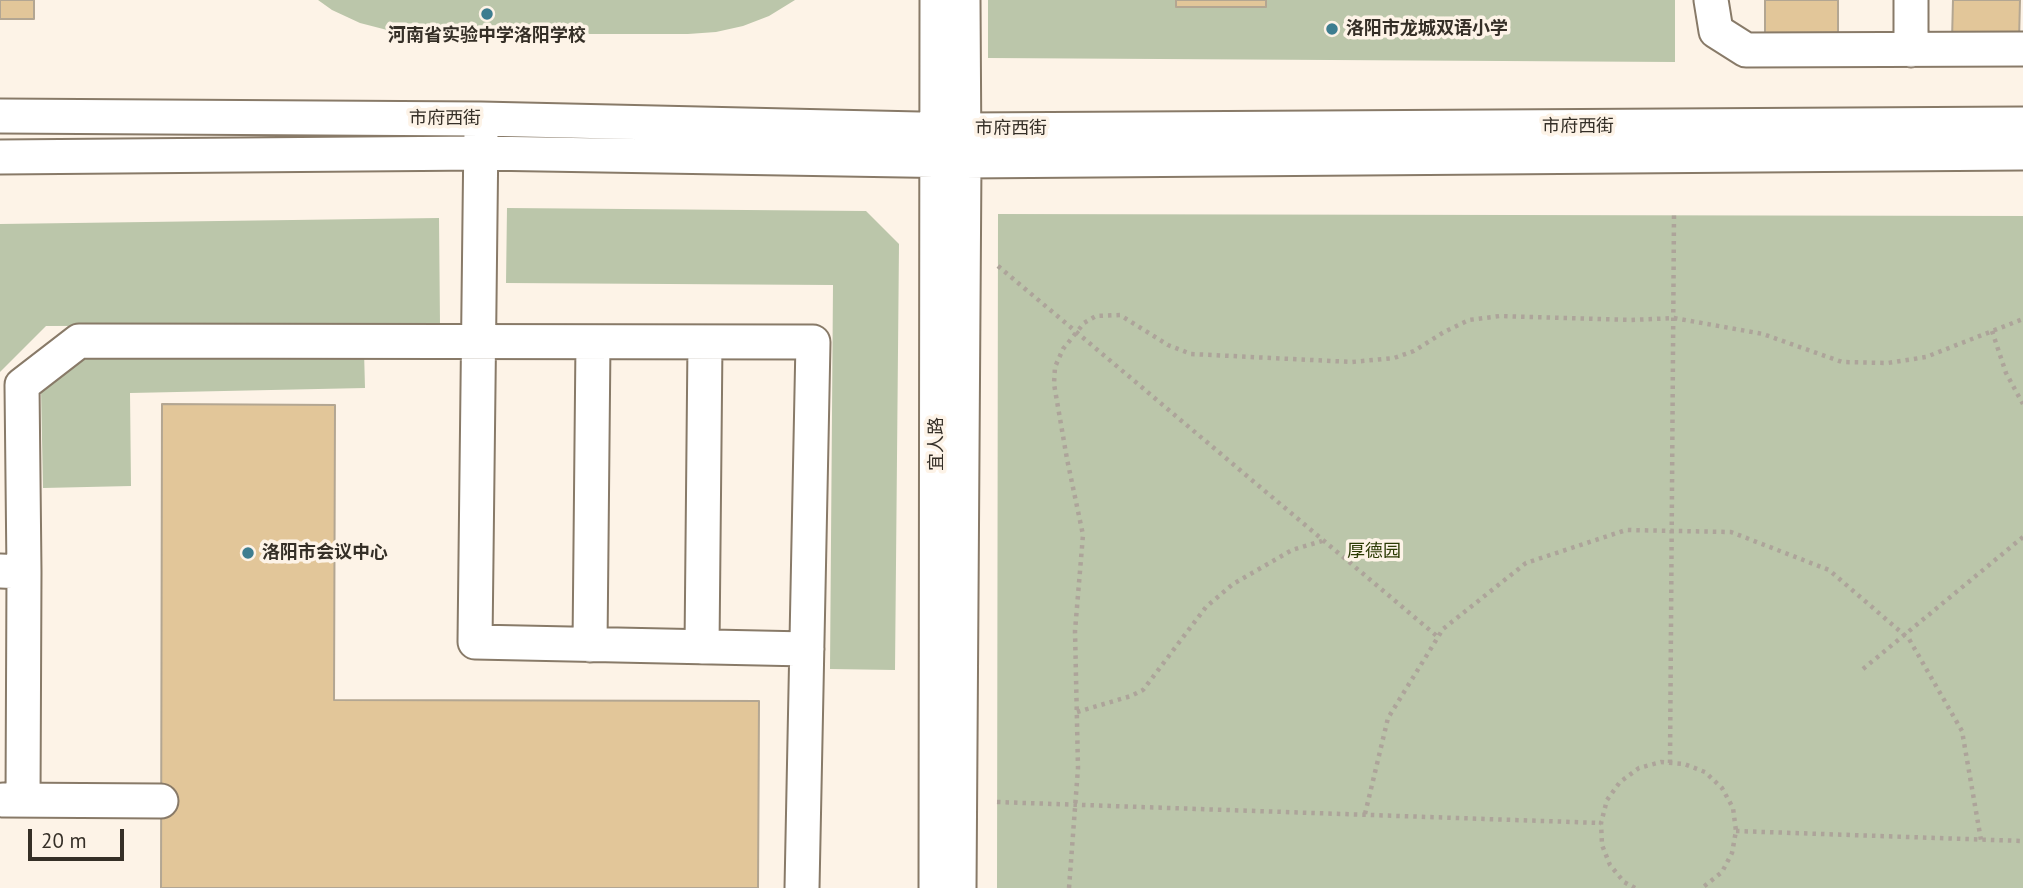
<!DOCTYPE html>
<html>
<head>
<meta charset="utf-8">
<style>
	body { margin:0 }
	#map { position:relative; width:2023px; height:888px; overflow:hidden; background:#fdf3e7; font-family:"PT Sans",sans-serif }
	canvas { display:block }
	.scale { position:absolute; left:28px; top:829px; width:96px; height:32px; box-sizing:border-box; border:4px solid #352f27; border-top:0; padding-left:9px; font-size:21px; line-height:24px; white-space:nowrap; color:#352f27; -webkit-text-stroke:5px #fdf3e7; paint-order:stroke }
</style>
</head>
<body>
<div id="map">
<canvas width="2023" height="888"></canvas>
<div class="scale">20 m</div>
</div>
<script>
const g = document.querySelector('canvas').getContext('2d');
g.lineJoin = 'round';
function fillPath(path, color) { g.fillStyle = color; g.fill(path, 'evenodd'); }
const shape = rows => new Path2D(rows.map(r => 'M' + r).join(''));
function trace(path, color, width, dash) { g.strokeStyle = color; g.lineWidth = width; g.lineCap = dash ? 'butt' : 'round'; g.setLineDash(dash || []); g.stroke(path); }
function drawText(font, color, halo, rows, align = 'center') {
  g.font = font + ' "PT Sans","Noto Sans SC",sans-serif'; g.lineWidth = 7; g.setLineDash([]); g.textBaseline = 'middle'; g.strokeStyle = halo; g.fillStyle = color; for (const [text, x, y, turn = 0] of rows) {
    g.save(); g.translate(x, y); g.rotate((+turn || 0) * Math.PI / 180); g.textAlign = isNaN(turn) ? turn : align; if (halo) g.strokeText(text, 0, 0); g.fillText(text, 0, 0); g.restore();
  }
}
fillPath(shape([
	[318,0,795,0,769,16,743,26,716,32,688,34,421,34,391,31,360,23,332,10],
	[988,0,1675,0,1675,62,988,58],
	[507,208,866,211,899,244,895,670,830,669,833,285,506,283],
	[998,214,2023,216,2023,888,997,888],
	[439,218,440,325,46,326,0,372,0,224],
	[364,351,365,388,130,393,131,486,43,488,41,390,91,355]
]), '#bbc6aa');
const building = shape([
	[0,0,34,0,34,19,0,19,0,0],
	[1176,0,1266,0,1266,7,1176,7,1176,0],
	[1765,0,1838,0,1838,42,1765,42,1765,0],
	[1953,0,2020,0,2019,41,1952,40,1953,0],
	[162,404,335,405,334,700,759,701,758,888,161,888,162,404]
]);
fillPath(building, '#e2c699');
trace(building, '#b3a692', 2);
const minor = shape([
	[1711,0,1716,31,1746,50,2023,49],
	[1911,50,1911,0],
	[0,116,481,119,963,130,2023,124],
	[481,132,475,642,807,649],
	[0,157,481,153,964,161,2023,153],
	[0,571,24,572,22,385,79,341,813,342,802,888],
	[590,645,593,342],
	[702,647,705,342],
	[3,800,161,801],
	[23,800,24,572],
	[936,888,937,0],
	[959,888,964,161,963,0]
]);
trace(minor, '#887a68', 37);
trace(shape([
	[998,266,1438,637],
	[1992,331,2006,373,2023,404],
	[1863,669,2023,537],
	[1077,712,1131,696,1143,690,1206,607,1233,584,1292,550,1322,541],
	[1670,763,1674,215],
	[997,802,1601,823],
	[1365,814,1388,718,1443,629,1526,563,1626,530,1731,532,1829,570,1909,639,1962,731,1981,840],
	[1736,831,2023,841],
	[1069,888,1078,768,1075,631,1083,535,1067,459,1054,384,1055,367,1063,349,1084,323,1096,316,1120,315,1168,345,1191,354,1352,362,1394,358,1414,351,1444,332,1469,320,1500,316,1631,320,1674,318,1763,334,1842,362,1888,363,1926,357,2023,319],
	[1635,888,1624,882,1610,865,1602,845,1601,823,1607,800,1620,782,1639,768,1661,762,1684,764,1705,772,1722,788,1733,808,1736,831,1732,853,1722,872,1702,888]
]), '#ada49a', 4.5, [3.5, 5]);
trace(minor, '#fff', 33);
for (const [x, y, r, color] of [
	[487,14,7,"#3d7d90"],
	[1332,29,7,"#3d7d90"],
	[248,553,7,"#3d7d90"]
]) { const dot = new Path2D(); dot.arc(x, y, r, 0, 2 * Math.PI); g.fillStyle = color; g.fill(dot); trace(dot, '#fdf3e7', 2.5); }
drawText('bold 18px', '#352f27', '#fdf3e7', [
	["洛阳市龙城双语小学",1346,29],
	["河南省实验中学洛阳学校",487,36,"center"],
	["洛阳市会议中心",262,553]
], 'left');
drawText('18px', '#352f27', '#fdf3e7', [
	["市府西街",445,119],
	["市府西街",1578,127],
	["市府西街",1011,129],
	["宜人路",937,444,-90]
]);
drawText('18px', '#2b3b04', '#fdf3e7', [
	["厚德园",1374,552]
]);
</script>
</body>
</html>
